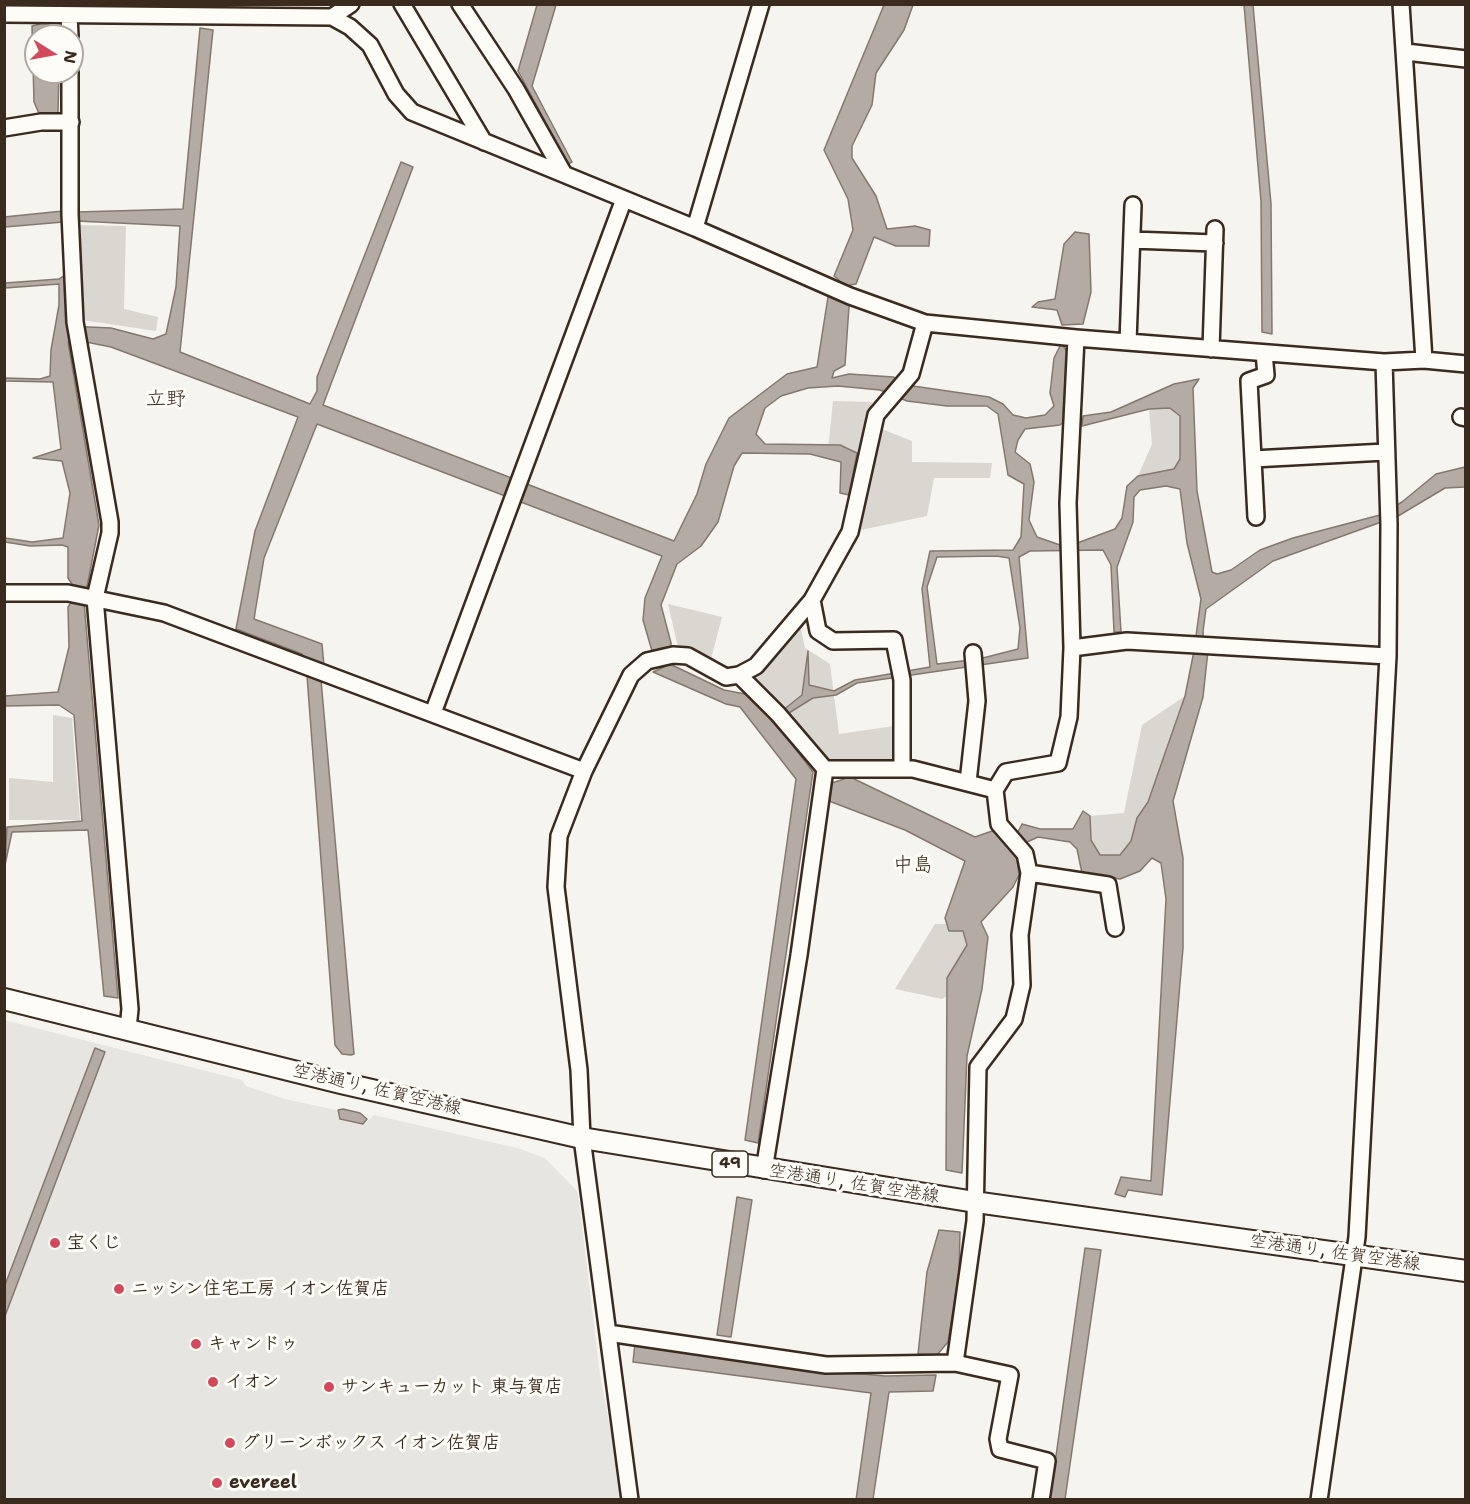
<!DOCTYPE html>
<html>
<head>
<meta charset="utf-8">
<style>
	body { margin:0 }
	#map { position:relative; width:1470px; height:1504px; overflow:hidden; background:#f5f4ee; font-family:"Shantell Sans",sans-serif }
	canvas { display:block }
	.frame { position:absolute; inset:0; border:6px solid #3b2a1e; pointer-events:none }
	.north { position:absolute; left:24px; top:24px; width:60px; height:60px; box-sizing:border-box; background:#fdfcf7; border:2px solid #afa8a0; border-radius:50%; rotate:101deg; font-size:16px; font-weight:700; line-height:24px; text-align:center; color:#3b2a1e }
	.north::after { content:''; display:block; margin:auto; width:21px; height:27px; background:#d1495b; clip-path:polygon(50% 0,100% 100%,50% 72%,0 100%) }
</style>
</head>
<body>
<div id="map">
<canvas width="1470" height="1504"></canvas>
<div class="frame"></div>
<div class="north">N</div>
</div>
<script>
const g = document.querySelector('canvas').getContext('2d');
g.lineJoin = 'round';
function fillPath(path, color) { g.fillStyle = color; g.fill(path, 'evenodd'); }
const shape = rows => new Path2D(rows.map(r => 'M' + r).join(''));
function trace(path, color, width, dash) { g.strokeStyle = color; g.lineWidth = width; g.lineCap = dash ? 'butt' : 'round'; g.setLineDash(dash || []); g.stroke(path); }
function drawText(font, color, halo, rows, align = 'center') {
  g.font = font + ' "Shantell Sans","Klee One",sans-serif'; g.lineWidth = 6; g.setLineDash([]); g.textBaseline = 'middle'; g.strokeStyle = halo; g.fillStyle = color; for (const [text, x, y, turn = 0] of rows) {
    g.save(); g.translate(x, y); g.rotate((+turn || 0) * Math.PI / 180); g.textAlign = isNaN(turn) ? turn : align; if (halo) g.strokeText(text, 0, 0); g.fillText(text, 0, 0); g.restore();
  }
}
fillPath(shape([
	[4,1020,242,1080,246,1086,285,1099,336,1110,340,1120,364,1125,374,1115,517,1148,545,1158,578,1192,600,1375,624,1499,5,1499]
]), '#e7e5df');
fillPath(shape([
	[77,225,126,226,124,309,158,317,156,331,82,320],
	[833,401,872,402,869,424,912,441,912,462,992,463,990,478,934,478,927,516,861,530,866,494,846,490,850,459,828,450],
	[1170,408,1180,416,1180,459,1175,469,1138,476,1152,444,1149,409],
	[668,604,722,617,711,659,678,647],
	[800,625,805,648,830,664,839,734,894,726,893,762,828,765,786,708,752,680],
	[1185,696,1148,802,1137,818,1131,841,1120,855,1100,855,1091,840,1090,816,1124,813,1142,725],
	[53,715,72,718,80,820,9,820,9,778,53,782],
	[935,924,947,924,949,931,963,931,967,945,947,978,947,996,942,999,895,989]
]), '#dad6d0');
const water = shape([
	[36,5,47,5,49,25,60,33,60,36,36,36,36,72,59,72,58,114,41,118,34,102,32,26,40,24,36,5],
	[537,5,556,5,532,86,572,162,568,164,518,71,537,5],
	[884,5,913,5,904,30,876,73,872,105,852,146,852,158,876,196,887,229,915,226,930,230,929,246,896,246,874,237,856,284,850,285,845,299,849,306,845,365,834,371,832,378,849,374,893,377,913,386,989,397,1003,404,1013,415,1026,418,1045,415,1054,406,1050,393,1054,358,1061,344,1069,353,1063,413,1069,418,1060,425,1025,429,1018,440,1015,452,1030,464,1034,482,1029,520,1037,537,1060,545,1080,542,1115,529,1122,518,1127,486,1138,476,1174,469,1180,459,1180,416,1170,408,1149,409,1082,426,1083,416,1111,412,1174,384,1199,379,1193,388,1197,491,1212,572,1217,574,1231,570,1260,550,1293,538,1380,515,1402,502,1436,474,1465,467,1465,487,1445,488,1398,516,1273,561,1206,609,1203,631,1204,650,1208,651,1203,697,1173,801,1183,858,1183,948,1162,1195,1128,1190,1125,1197,1115,1194,1121,1177,1151,1181,1166,899,1161,863,1152,858,1140,871,1120,879,1082,873,1077,849,1070,842,1038,837,1027,842,1017,834,1022,824,1040,829,1073,829,1083,811,1090,816,1091,840,1100,855,1120,855,1131,841,1137,818,1148,802,1185,696,1194,651,1201,599,1187,543,1180,489,1166,486,1140,490,1134,497,1133,522,1117,567,1121,632,1114,632,1111,565,1103,550,1030,551,1019,557,1028,658,857,683,836,695,813,698,784,716,782,711,802,695,808,651,809,685,834,691,855,680,930,667,922,589,930,551,1013,550,1021,537,1024,484,1008,475,998,414,987,406,947,406,907,401,880,390,838,386,808,388,781,396,765,408,756,434,765,444,840,445,857,453,849,495,840,493,841,462,810,454,742,453,734,466,718,522,701,546,677,564,661,605,671,643,672,665,724,690,745,694,778,726,813,772,758,1143,745,1140,796,779,740,707,726,704,653,672,664,667,662,653,652,651,643,620,645,598,662,556,317,424,264,558,254,619,322,644,324,666,305,661,302,654,236,629,255,531,298,417,111,347,86,342,68,342,99,525,84,602,118,998,104,996,88,830,12,832,5,865,7,827,82,821,74,715,59,705,5,706,5,696,58,692,69,647,68,607,72,601,74,587,68,578,68,547,62,545,30,546,5,542,5,538,32,542,63,538,70,493,62,461,33,458,61,449,53,382,5,381,5,378,40,379,50,376,51,350,59,305,59,284,5,288,5,283,59,279,64,276,67,326,111,328,153,339,166,334,176,287,180,226,77,221,77,212,183,209,200,28,213,30,180,352,310,404,317,391,317,377,401,162,413,167,323,405,674,541,697,494,706,464,729,418,787,374,817,367,828,297,833,295,839,280,834,276,853,230,848,199,824,150,884,5],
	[996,556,1009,558,1020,628,1018,649,979,659,937,664,927,587,937,557,996,556],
	[1244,5,1253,5,1271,204,1272,334,1262,332,1261,201,1244,5],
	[63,211,63,222,5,227,4,217,63,211],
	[1075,232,1089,234,1091,292,1083,324,1062,325,1057,310,1032,307,1038,302,1055,299,1064,244,1075,232],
	[307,676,321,680,354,1054,351,1055,342,1054,335,1045,307,676],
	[850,777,975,837,995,830,1017,858,1019,875,1013,887,981,922,988,937,982,989,967,1056,962,1173,946,1170,947,978,967,945,963,931,949,931,945,918,965,861,905,830,829,801,832,783,850,777],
	[95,1048,105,1052,5,1316,5,1285,95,1048],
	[343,1109,360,1113,367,1119,363,1124,340,1119,338,1110,343,1109],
	[737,1197,752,1200,731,1337,717,1335,737,1197],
	[939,1230,960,1232,959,1272,948,1342,937,1355,918,1354,927,1272,939,1230],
	[1085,1248,1101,1250,1065,1499,1050,1499,1085,1248],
	[635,1343,824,1371,885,1376,936,1375,933,1391,889,1392,873,1499,856,1500,871,1393,633,1362,635,1343]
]);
fillPath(water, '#b4aca4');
trace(water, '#84786e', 1.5);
const minor = shape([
	[402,4,484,142],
	[460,4,516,89,564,174],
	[4,14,332,17,350,27,370,45,396,94,412,112,695,228,850,296,925,323,1076,338,1384,362,1424,360,1401,4],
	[69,15,70,36],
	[332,17,351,4],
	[1406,52,1466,59],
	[70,72,70,214,75,322,110,522,110,533,95,598,130,1009,128,1029],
	[4,128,41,122,71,122],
	[695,228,761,4],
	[1132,240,1215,243],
	[1128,342,1133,205],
	[1211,349,1215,229],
	[1264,353,1266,375,1249,381,1253,459,1385,452],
	[1424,360,1466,364],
	[1461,417,1466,418],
	[1253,459,1256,517],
	[4,593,68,593,164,613,584,771],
	[812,600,818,631,833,641,894,640,902,680,902,767],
	[1072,648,1127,641,1388,656],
	[739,675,756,666,812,600,850,532,876,415,911,374,925,323],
	[433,713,624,199],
	[968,782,977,701,973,653],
	[1029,873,1108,885,1115,928],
	[764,1170,799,955,825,769],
	[608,1333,826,1365,955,1363,975,1221,978,1067,1014,1019,1022,985,1020,935,1029,873,1025,854,999,824,995,790],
	[955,1363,1010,1375,998,1439,1000,1449,1047,1461,1041,1500],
	[630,1500,582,1138,579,1070,556,887,559,836,584,771,631,675,647,661,673,655,688,656,726,677,739,675,778,714,825,769,913,769,995,790,1006,772,1058,763,1069,717,1072,648,1068,503,1076,338],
	[1319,1500,1357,1237,1388,656,1389,525,1384,362]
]);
const major = shape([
	[4,999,341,1083,582,1138,975,1202,1466,1271]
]);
trace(minor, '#3b2a1e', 20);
trace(major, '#3b2a1e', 24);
trace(minor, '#fdfcf7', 15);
trace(major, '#fdfcf7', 20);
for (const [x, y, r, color] of [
	[55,1243,6,"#d1495b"],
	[119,1289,6,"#d1495b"],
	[196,1344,6,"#d1495b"],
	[213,1382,6,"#d1495b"],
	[329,1387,6,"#d1495b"],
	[230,1443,6,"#d1495b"],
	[217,1483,6,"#d1495b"]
]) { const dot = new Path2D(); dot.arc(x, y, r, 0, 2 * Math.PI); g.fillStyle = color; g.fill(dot); trace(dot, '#fdfcf7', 2); }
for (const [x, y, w] of [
	[730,1164,36]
]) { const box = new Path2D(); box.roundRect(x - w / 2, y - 13, w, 26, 4.5); g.fillStyle = '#fdfcf7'; g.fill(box); trace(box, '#3b2a1e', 1.5); }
drawText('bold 16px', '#3b2a1e', null, [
	["49",730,1164]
]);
drawText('18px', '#3b2a1e', '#fdfcf7', [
	["空港通り, 佐賀空港線",377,1090,13],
	["空港通り, 佐賀空港線",854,1184,9],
	["空港通り, 佐賀空港線",1335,1253,8]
]);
drawText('bold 18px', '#3b2a1e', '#fdfcf7', [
	["宝くじ",67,1243],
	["ニッシン住宅工房 イオン佐賀店",131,1289],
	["キャンドゥ",208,1344],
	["イオン",225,1382],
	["サンキューカット 東与賀店",341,1387],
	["グリーンボックス イオン佐賀店",242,1443],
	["evereel",229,1483]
], 'left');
drawText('20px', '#3b2a1e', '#fdfcf7', [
	["立野",166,400],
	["中島",913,866]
]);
</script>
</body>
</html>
